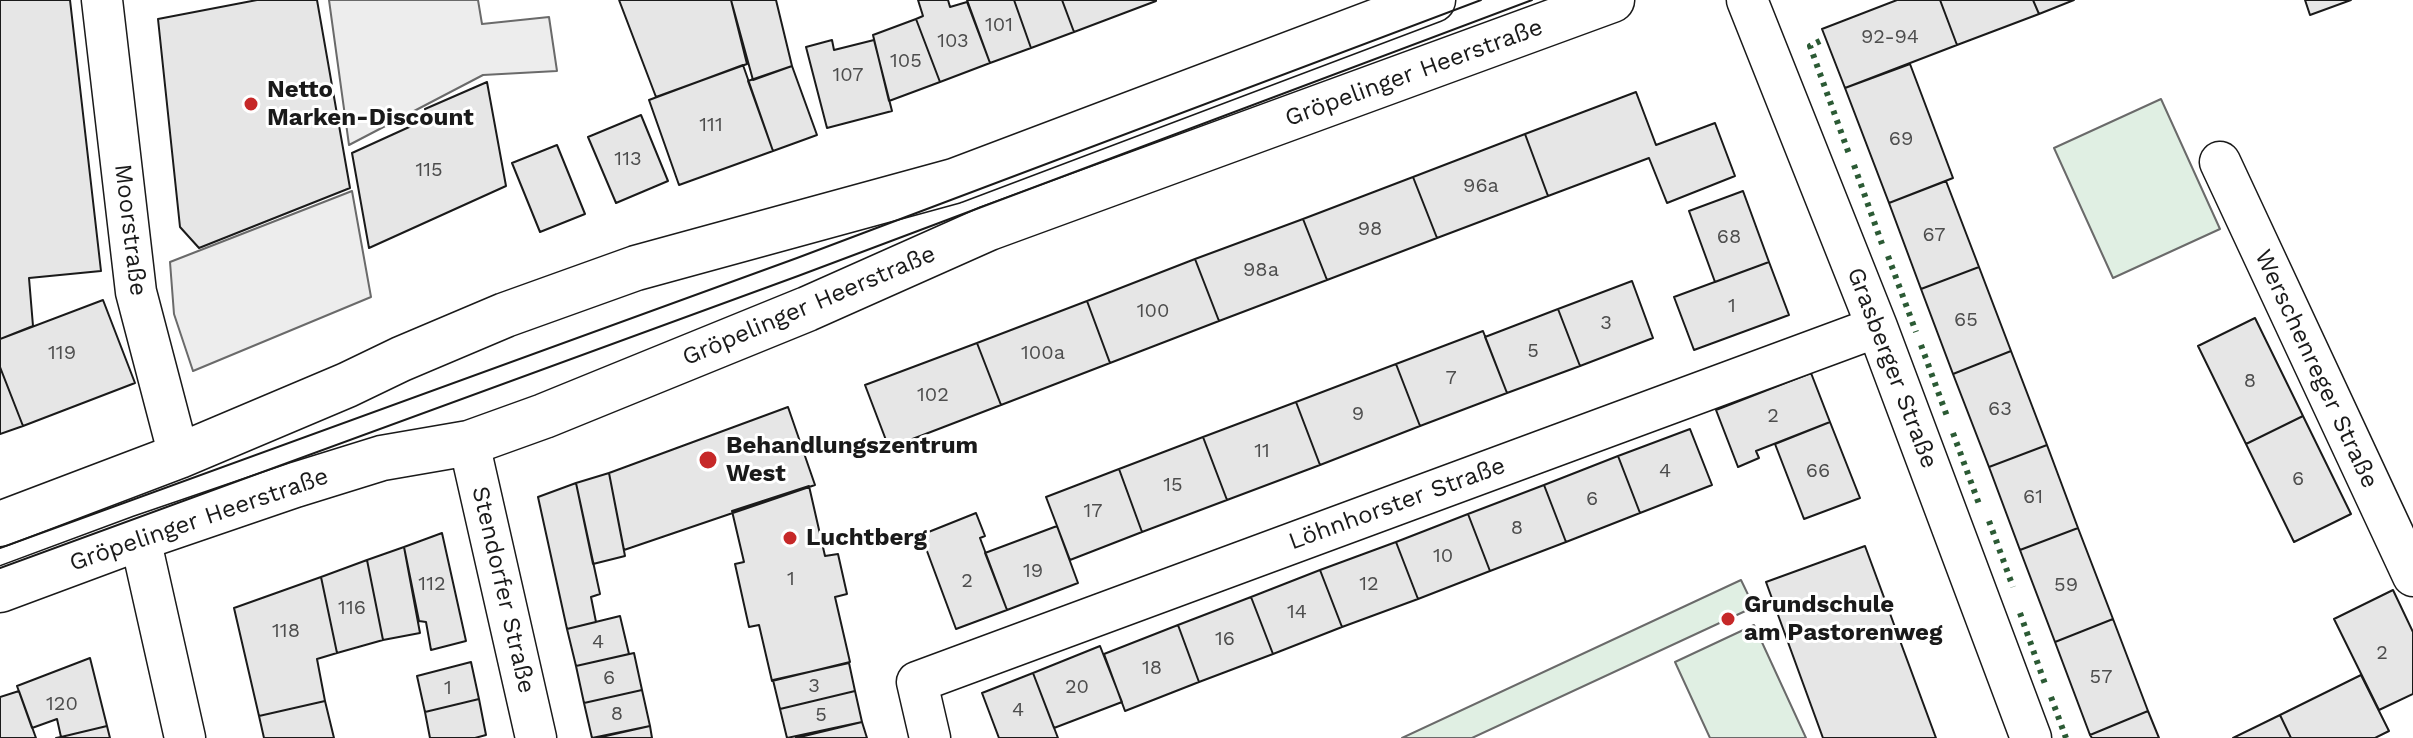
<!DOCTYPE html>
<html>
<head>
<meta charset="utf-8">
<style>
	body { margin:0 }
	canvas { display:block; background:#fff }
</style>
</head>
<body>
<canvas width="2413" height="738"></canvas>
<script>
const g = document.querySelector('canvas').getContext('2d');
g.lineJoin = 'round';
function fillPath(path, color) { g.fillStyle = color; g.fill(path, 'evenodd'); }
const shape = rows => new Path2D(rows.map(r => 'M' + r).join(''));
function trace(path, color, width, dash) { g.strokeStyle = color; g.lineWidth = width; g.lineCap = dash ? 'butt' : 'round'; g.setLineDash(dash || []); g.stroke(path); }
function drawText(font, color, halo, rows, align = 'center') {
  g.font = font + ' "Work Sans",sans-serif'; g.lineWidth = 6; g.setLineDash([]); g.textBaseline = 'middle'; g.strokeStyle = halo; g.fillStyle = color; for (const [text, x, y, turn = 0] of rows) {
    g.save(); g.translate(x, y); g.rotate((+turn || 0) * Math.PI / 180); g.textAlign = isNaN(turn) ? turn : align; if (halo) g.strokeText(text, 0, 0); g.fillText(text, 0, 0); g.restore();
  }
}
const green = shape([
	[2161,99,2220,229,2113,278,2054,148,2161,99],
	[1741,580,1754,607,1472,738,1402,738,1741,580],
	[1754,625,1806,738,1710,738,1675,662,1754,625]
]);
fillPath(green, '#e0efe3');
trace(green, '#6a6a6a', 2);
const parking = shape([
	[329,0,478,0,482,24,549,17,557,71,483,75,349,145,329,0],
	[352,191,371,297,193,371,174,314,170,262,352,191]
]);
fillPath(parking, '#ededed');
trace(parking, '#6a6a6a', 2);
const building = shape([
	[0,0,70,0,101,271,29,278,33,326,0,339,0,0],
	[257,0,317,0,350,188,199,248,180,227,158,19,257,0],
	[619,0,731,0,747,64,656,97,619,0],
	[731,0,776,0,792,66,753,80,731,0],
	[918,0,948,0,950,7,967,2,990,63,940,82,916,19,923,16,918,0],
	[967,0,1014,0,1031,48,990,63,967,0],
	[1014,0,1062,0,1074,32,1031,48,1014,0],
	[1062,0,1156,0,1156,1,1074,32,1062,0],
	[1897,0,1940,0,1957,45,1845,88,1822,29,1897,0],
	[1940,0,2033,0,2039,14,1957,45,1940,0],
	[2033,0,2074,0,2039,14,2033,0],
	[2305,0,2351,0,2310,15,2305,0],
	[916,19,940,82,889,101,873,35,916,19],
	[832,40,834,50,874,40,892,111,827,128,806,47,832,40],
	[1910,64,1953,178,1889,203,1845,88,1910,64],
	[743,65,773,151,679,185,649,100,743,65],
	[792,66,817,135,773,151,748,81,792,66],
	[487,82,506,186,369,248,352,153,429,118,425,109,487,82],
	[1636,92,1656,145,1715,123,1735,176,1667,203,1649,158,1548,196,1525,134,1636,92],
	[641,115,668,181,616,203,588,137,641,115],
	[1525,134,1548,196,1437,238,1413,177,1525,134],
	[557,145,585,214,540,232,512,163,557,145],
	[1413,177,1437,238,1327,280,1303,219,1413,177],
	[1946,181,1979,267,1921,289,1889,203,1946,181],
	[1743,191,1769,262,1715,282,1689,211,1743,191],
	[1303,219,1327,280,1219,321,1195,259,1303,219],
	[1195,259,1219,321,1110,363,1087,301,1195,259],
	[1769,262,1789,315,1694,350,1674,297,1769,262],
	[1979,267,2011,351,1953,374,1921,289,1979,267],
	[1632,281,1653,338,1580,366,1558,309,1632,281],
	[103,300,135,383,23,426,0,367,0,339,103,300],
	[1087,301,1110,363,1001,405,977,343,1087,301],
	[1558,309,1580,366,1507,393,1485,337,1558,309],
	[2255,318,2303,416,2246,444,2198,346,2255,318],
	[1483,331,1507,393,1420,426,1396,364,1483,331],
	[977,343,1001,405,889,448,865,385,977,343],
	[2011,351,2047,445,1989,467,1953,374,2011,351],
	[1396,364,1420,426,1320,465,1296,402,1396,364],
	[0,367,23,426,0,434,0,367],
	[1811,373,1830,422,1756,451,1759,458,1738,467,1716,410,1811,373],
	[1296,402,1320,465,1227,500,1203,437,1296,402],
	[788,407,815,485,624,550,609,473,788,407],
	[2303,416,2351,514,2294,542,2246,444,2303,416],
	[1830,422,1860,498,1804,519,1775,444,1830,422],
	[1690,429,1712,485,1640,513,1618,456,1690,429],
	[1203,437,1227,500,1142,532,1119,469,1203,437],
	[2047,445,2078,528,2020,550,1989,467,2047,445],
	[1618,456,1640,513,1566,542,1544,485,1618,456],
	[1119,469,1142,532,1070,560,1046,497,1119,469],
	[609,473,625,556,593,564,576,483,609,473],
	[576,483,600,594,591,597,596,622,567,629,538,497,576,483],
	[1544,485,1566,542,1490,571,1468,514,1544,485],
	[809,486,825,556,838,554,847,594,835,597,850,662,772,681,759,625,749,627,735,564,744,562,732,511,809,486],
	[976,513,985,536,980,538,1007,610,956,629,921,535,976,513],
	[1468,514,1490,571,1418,599,1396,542,1468,514],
	[1057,526,1078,583,1007,610,985,553,1057,526],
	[2078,528,2113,619,2055,642,2020,550,2078,528],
	[442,533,466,641,431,650,426,622,419,621,404,547,442,533],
	[1396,542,1418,599,1342,627,1320,570,1396,542],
	[1865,546,1936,738,1823,738,1766,582,1865,546],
	[404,547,420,633,383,640,367,560,404,547],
	[367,560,383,640,337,653,321,577,367,560],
	[1320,570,1342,627,1273,654,1251,597,1320,570],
	[321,577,337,653,317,659,325,701,259,716,234,608,321,577],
	[2393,590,2413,632,2413,694,2379,710,2334,619,2393,590],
	[1251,597,1273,654,1199,682,1178,625,1251,597],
	[620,616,629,654,576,666,567,629,620,616],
	[2113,619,2148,711,2090,735,2055,642,2113,619],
	[1178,625,1199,682,1125,711,1104,654,1178,625],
	[1100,646,1122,702,1054,728,1033,673,1100,646],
	[634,653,642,690,584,703,576,666,634,653],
	[90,658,107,726,61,737,57,719,32,728,17,686,90,658],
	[471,662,479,699,425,712,417,676,471,662],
	[849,663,855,691,780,709,773,680,849,663],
	[1033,673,1058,738,999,738,982,693,1033,673],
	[2361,675,2389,731,2375,738,2291,738,2280,715,2361,675],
	[642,690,650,726,592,738,584,703,642,690],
	[19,691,36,738,0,738,0,697,19,691],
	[855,691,862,722,787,738,780,709,855,691],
	[479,699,486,735,475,738,430,738,425,712,479,699],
	[325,701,334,738,264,738,259,716,325,701],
	[2148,711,2159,738,2092,738,2090,735,2148,711],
	[2280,715,2291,738,2233,738,2280,715],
	[862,722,867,738,796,738,862,722],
	[107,726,110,738,56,738,61,737,107,726],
	[650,726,652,738,597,738,650,726]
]);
fillPath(building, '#e6e6e6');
trace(building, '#1a1a1a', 2);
const minor = shape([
	[102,0,136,292,179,456],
	[1747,0,1877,327,2031,738],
	[2220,162,2413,576],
	[469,443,536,738],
	[140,538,185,738],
	[930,738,917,682,1877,327]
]);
const secondary = shape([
	[0,524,179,456,347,385,401,359,505,315,636,268,954,181,1433,0],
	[0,590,140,538,295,485,382,458,469,443,544,416,807,309,989,228,1612,0]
]);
trace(minor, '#1a1a1a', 43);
trace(secondary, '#1a1a1a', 47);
trace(minor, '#fff', 40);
trace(secondary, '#fff', 44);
trace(shape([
	[0,548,797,258,1481,0],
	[0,568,798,276,1532,0]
]), '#1a1a1a', 2);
trace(shape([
	[1820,41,1810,46,1849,154],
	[1854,165,1882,244],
	[1888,256,1916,332],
	[1921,345,1948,419],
	[1953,433,1979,504],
	[1989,521,2013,587],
	[2020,613,2045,684],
	[2051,697,2066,738]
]), '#2b5a34', 6, [4, 6]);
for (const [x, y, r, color] of [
	[251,104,8,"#c62828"],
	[708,460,10,"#c62828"],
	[790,538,8,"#c62828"],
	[1728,619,8,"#c62828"]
]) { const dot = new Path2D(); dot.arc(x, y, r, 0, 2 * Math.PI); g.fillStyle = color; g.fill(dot); trace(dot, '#fff', 3); }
drawText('20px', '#4d4d4d', null, [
	["101",999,25],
	["92-94",1890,37],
	["103",953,41],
	["105",906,61],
	["107",848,75],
	["111",711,125],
	["69",1901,139],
	["113",628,159],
	["115",429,170],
	["96a",1481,186],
	["98",1370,229],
	["67",1934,235],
	["68",1729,237],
	["98a",1261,270],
	["1",1732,306],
	["100",1153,311],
	["65",1966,320],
	["3",1606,323],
	["5",1533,351],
	["119",62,353],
	["100a",1043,353],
	["7",1451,378],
	["8",2250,381],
	["102",933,395],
	["63",2000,409],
	["9",1358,414],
	["2",1773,416],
	["11",1262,451],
	["4",1665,471],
	["66",1818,471],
	["6",2298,479],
	["15",1173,485],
	["61",2033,497],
	["6",1592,499],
	["17",1093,511],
	["8",1517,528],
	["10",1443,556],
	["19",1033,571],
	["1",791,579],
	["2",967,581],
	["112",432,584],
	["12",1369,584],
	["59",2066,585],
	["116",352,608],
	["14",1297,612],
	["118",286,631],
	["16",1225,639],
	["4",598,642],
	["2",2382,653],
	["18",1152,668],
	["57",2101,677],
	["6",609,678],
	["3",814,686],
	["20",1077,687],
	["1",448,688],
	["120",62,704],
	["4",1018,710],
	["8",617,714],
	["5",821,715]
]);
drawText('24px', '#1a1a1a', '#fff', [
	["Gröpelinger Heerstraße",1414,73,-20],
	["Moorstraße",130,230,83],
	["Gröpelinger Heerstraße",809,306,-23],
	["Grasberger Straße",1892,368,69],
	["Werschenreger Straße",2316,369,65],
	["Löhnhorster Straße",1397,504,-20],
	["Gröpelinger Heerstraße",199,520,-19],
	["Stendorfer Straße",503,590,77]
]);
drawText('bold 24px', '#1a1a1a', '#fff', [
	["Netto",267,90],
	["Marken-Discount",267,118],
	["Behandlungszentrum",726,446],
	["West",726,474],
	["Luchtberg",806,538],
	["Grundschule",1744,605],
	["am Pastorenweg",1744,633]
], 'left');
</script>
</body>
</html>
